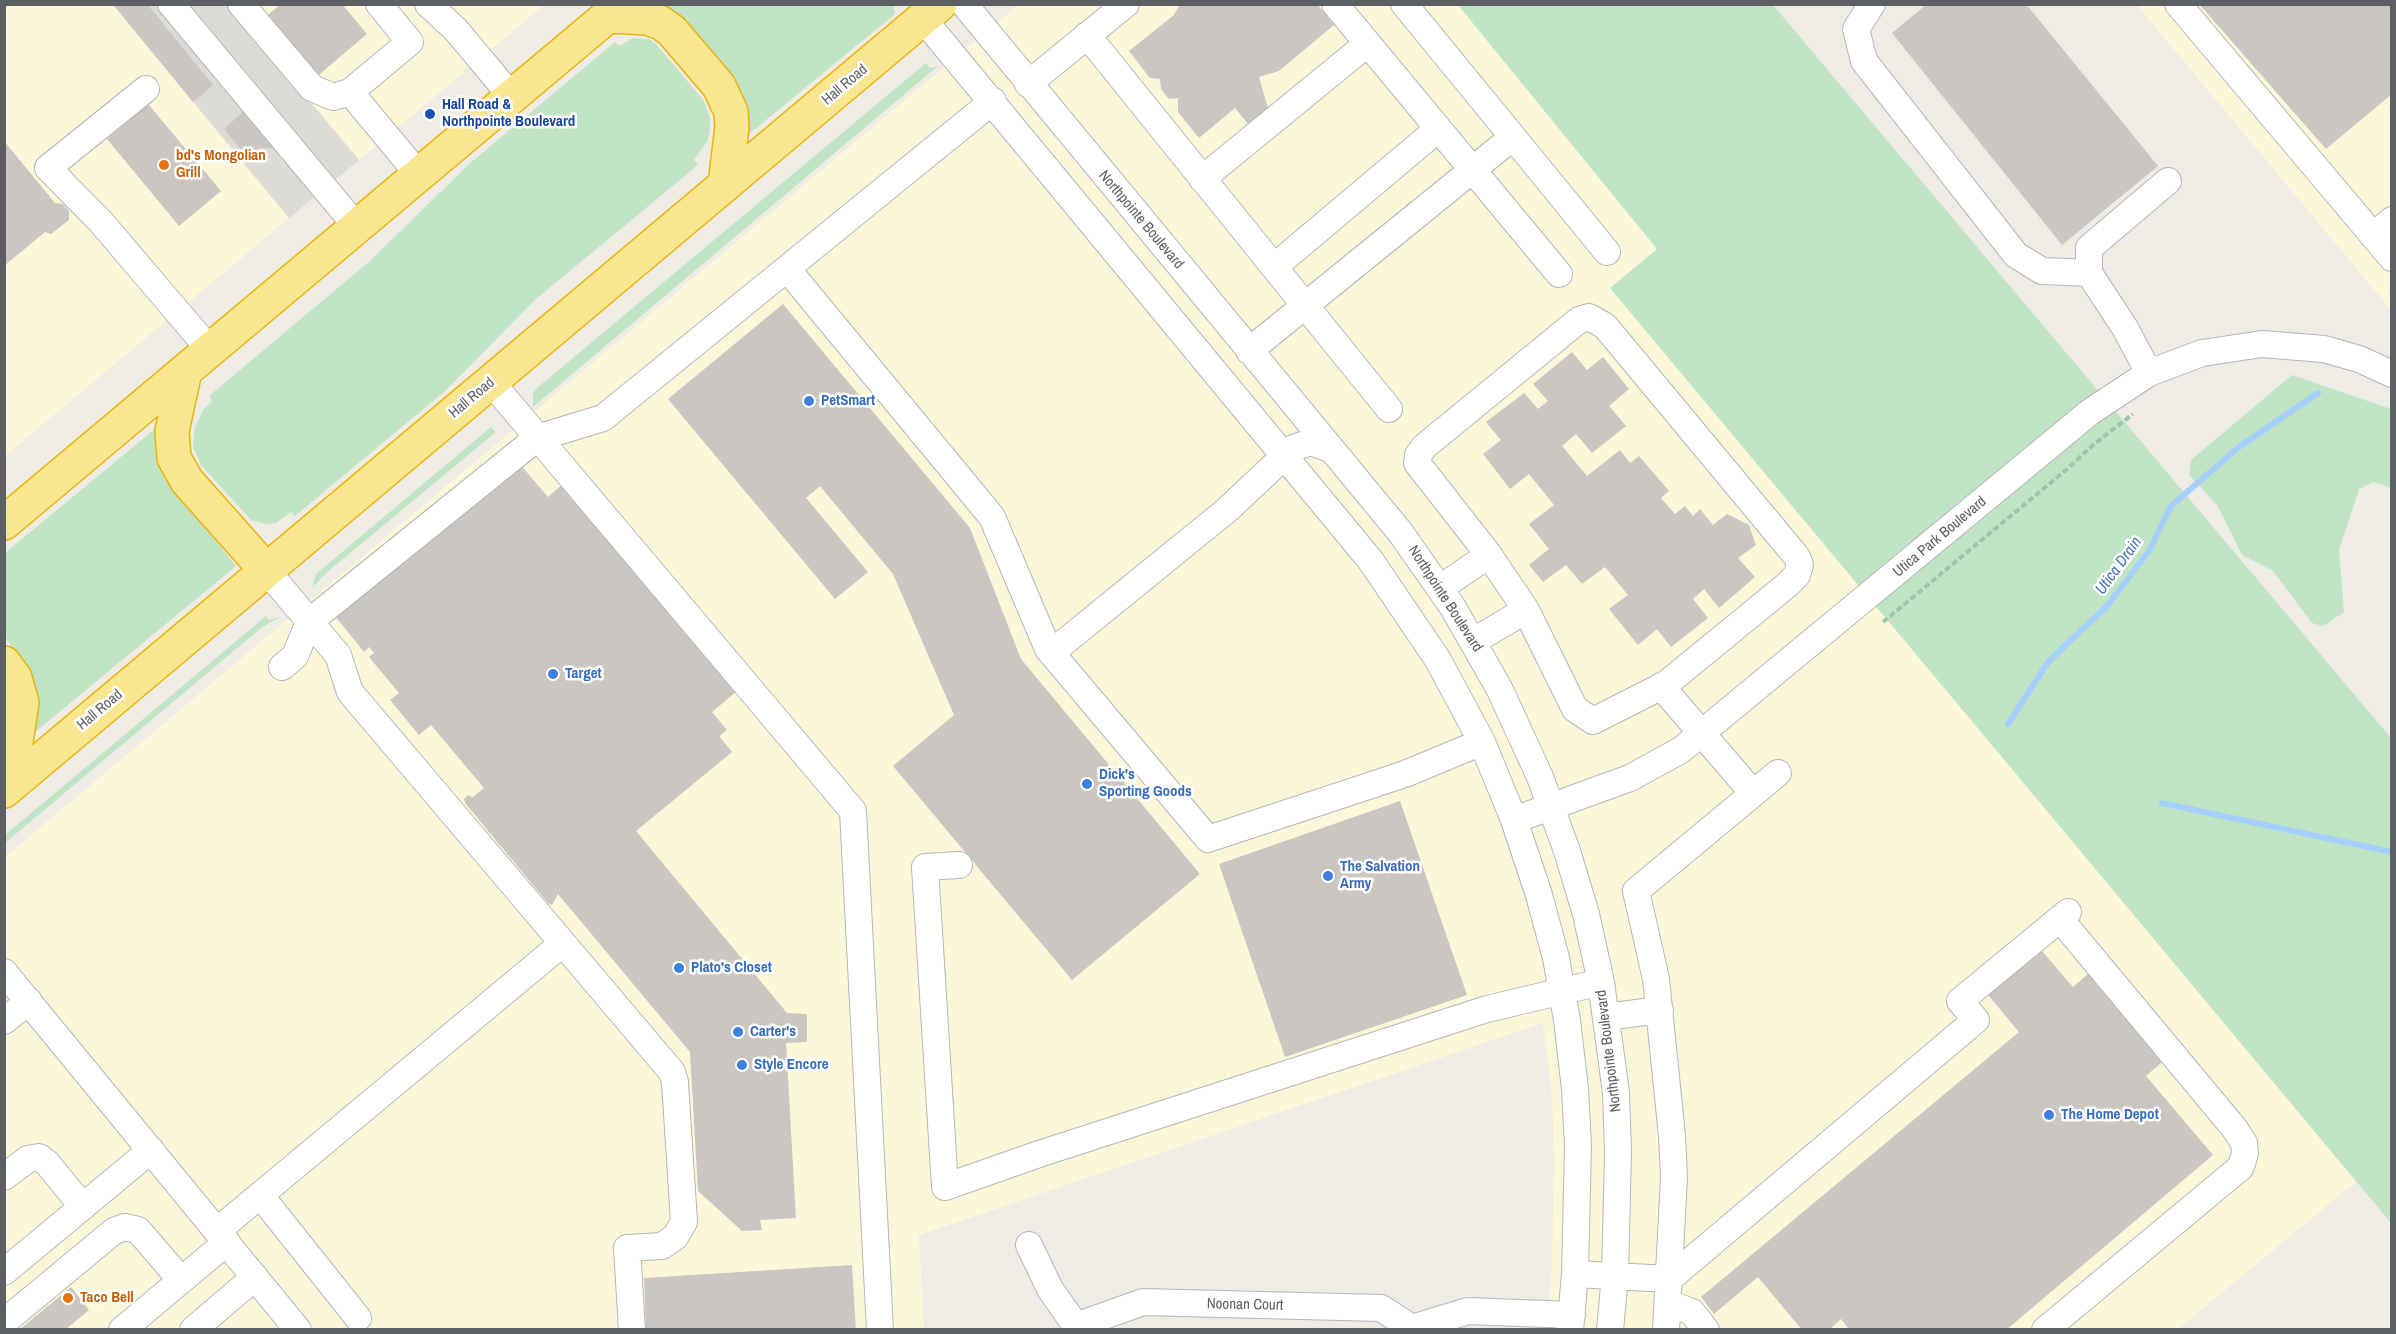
<!DOCTYPE html>
<html>
<head>
<meta charset="utf-8">
<style>
	body { margin:0 }
	#map { position:relative; width:2396px; height:1334px; overflow:hidden; background:#eeece4; font-family:"Archivo Narrow",sans-serif }
	canvas { display:block }
	.frame { position:absolute; inset:0; border:6px solid #5c5f64; pointer-events:none }
</style>
</head>
<body>
<div id="map">
<canvas width="2396" height="1334"></canvas>
<div class="frame"></div>
</div>
<script>
const g = document.querySelector('canvas').getContext('2d');
g.lineJoin = 'round';
function fillPath(path, color) { g.fillStyle = color; g.fill(path, 'evenodd'); }
const shape = rows => new Path2D(rows.map(r => 'M' + r).join(''));
function trace(path, color, width, dash) { g.strokeStyle = color; g.lineWidth = width; g.lineCap = dash ? 'butt' : 'round'; g.setLineDash(dash || []); g.stroke(path); }
function drawText(font, color, halo, rows, align = 'center') {
  g.font = font + ' "Archivo Narrow",sans-serif'; g.lineWidth = 5; g.setLineDash([]); g.textBaseline = 'middle'; g.strokeStyle = halo; g.fillStyle = color; for (const [text, x, y, turn = 0] of rows) {
    g.save(); g.translate(x, y); g.rotate((+turn || 0) * Math.PI / 180); g.textAlign = isNaN(turn) ? turn : align; if (halo) g.strokeText(text, 0, 0); g.fillText(text, 0, 0); g.restore();
  }
}
fillPath(shape([
	[5,5,113,5,289,218,5,456],
	[229,5,544,5,359,160],
	[1018,5,1458,5,1657,249,1610,288,2359,1179,2178,1329,1547,1329,1552,1265,1554,1160,1552,1096,1543,1023,919,1235,924,1329,5,1329,4,858],
	[2137,5,2391,5,2391,310]
]), '#fdf7da');
fillPath(shape([
	[113,5,229,5,359,160,289,218]
]), '#dddbd6');
fillPath(shape([
	[893,4,895,14,749,134,744,102,732,78,688,24,662,5],
	[1458,5,1773,5,2391,738,2391,1223,1610,288,1657,249],
	[633,38,649,39,656,44,704,101,710,118,710,127,708,140,694,160,698,165,536,299,445,391,295,516,291,512,276,523,266,524,251,520,201,465,193,447,195,427,203,410,212,401,209,396,370,261,469,164,615,42,619,46],
	[926,63,930,68,938,66,533,407,533,393,537,388],
	[2292,375,2391,409,2391,488,2373,482,2359,489,2339,550,2344,612,2323,626,2312,623,2273,571,2242,555,2217,505,2189,475,2191,460],
	[491,427,496,432,326,573,312,588,316,574],
	[156,428,174,489,236,566,35,732,35,687,25,666,5,637,5,553],
	[266,616,269,620,280,617,261,628,5,843,5,835]
]), '#c1e5c4');
trace(shape([
	[2008,724,2048,662,2107,606,2149,551,2171,506,2239,447,2318,393],
	[2162,803,2392,852]
]), '#a6d0fc', 6);
fillPath(shape([
	[113,4,147,4,213,85,193,102],
	[281,4,342,4,367,34,314,79,263,19],
	[1180,4,1317,4,1334,25,1279,71,1259,77,1268,108,1252,129,1235,108,1199,138,1178,112,1178,98,1169,99,1161,89,1160,79,1150,78,1129,51,1174,15],
	[1927,4,2026,4,2158,166,2062,245,1892,33],
	[2199,4,2392,4,2392,94,2326,149],
	[148,104,221,191,179,226,107,139],
	[244,111,273,137,272,148,260,148,248,158,224,129],
	[4,141,55,203,63,204,69,211,69,220,51,234,45,232,4,266],
	[783,304,970,528,1021,659,1200,874,1072,980,893,766,954,715,893,574,820,486,806,498,868,572,835,599,668,399],
	[1572,352,1587,370,1603,357,1629,389,1609,406,1626,426,1592,453,1576,434,1562,446,1587,476,1620,450,1630,463,1639,456,1669,491,1661,498,1675,514,1685,506,1693,516,1700,509,1713,525,1727,514,1749,525,1756,545,1738,558,1755,577,1719,608,1704,589,1693,599,1708,618,1671,647,1657,629,1638,645,1609,609,1628,595,1605,567,1582,584,1566,565,1543,582,1529,565,1549,549,1529,524,1554,505,1529,474,1510,489,1483,454,1501,440,1486,422,1524,393,1538,409,1548,401,1533,384],
	[519,463,548,497,564,483,737,691,712,712,727,730,719,736,732,752,636,831,787,1013,807,1014,807,1042,786,1043,796,1218,760,1220,762,1230,742,1231,698,1191,690,1052,558,894,552,905,548,903,465,803,464,799,468,795,473,797,484,788,431,725,419,735,390,700,399,693,369,657,374,653,369,647,364,652,335,616],
	[1400,801,1467,995,1285,1057,1219,864],
	[2041,950,2073,987,2088,974,2162,1062,2146,1076,2213,1155,2006,1330,1846,1330,1848,1328,1841,1319,1829,1330,1802,1330,1758,1277,1714,1314,1701,1297,2019,1032,1988,995],
	[852,1265,856,1330,646,1330,644,1278],
	[71,1287,89,1310,65,1330,19,1330]
]), '#cac6c1');
const minor = shape([
	[171,4,357,227],
	[241,4,312,88,333,97,350,92,410,42,379,4],
	[428,4,456,30,512,97],
	[964,4,1400,532,1452,606,1499,688,1540,777,1567,851,1586,914,1601,982,1616,1093,1618,1152,1615,1276,1610,1330],
	[1335,4,1559,274],
	[1872,4,1856,29,1864,61,2016,255,2042,271,2089,273,2125,328,2149,373],
	[2178,4,2392,258],
	[923,19,1371,561,1438,660,1482,742,1514,820,1539,895,1556,958,1567,1020,1575,1089,1578,1145,1575,1274,1570,1330],
	[1087,35,1274,267,1438,129],
	[1028,84,1126,4],
	[146,89,48,168,101,222,210,350],
	[350,92,419,175],
	[1513,137,1607,252],
	[1202,179,1367,44],
	[2373,236,2392,220],
	[1274,267,1389,409],
	[788,270,992,517,1048,649,1208,839,1405,774,1482,742],
	[2089,273,2089,248,2168,181],
	[1589,317,1605,326,1797,557,1800,565,1797,575,1787,585,1666,684,1593,721,1575,709,1526,610,1489,555,1417,463,1418,455,1425,446,1579,320,1589,317],
	[1249,351,1513,137,1404,4],
	[491,382,853,811,880,1330],
	[266,570,338,655,350,692,672,1072,675,1082,684,1222,675,1237,662,1246,627,1248,632,1330],
	[1440,588,1489,555],
	[1474,641,1526,610],
	[1051,653,1227,510,1293,448,1311,442,1330,449],
	[282,667,295,656,309,622,537,438,603,418,993,101],
	[1661,686,1753,793],
	[1514,820,1630,778,1681,750,2090,412,2149,373,2202,353,2262,344,2324,349,2359,359,2392,374],
	[959,865,925,867,945,1187,1039,1154,1487,1009,1601,982],
	[4,972,298,1330],
	[1606,1017,1660,1010],
	[4,1021,29,1001],
	[4,1177,28,1159,39,1157,47,1163,83,1207],
	[260,1195,358,1318],
	[217,1231,563,943],
	[1029,1245,1050,1289,1076,1326,1075,1330],
	[4,1272,151,1150],
	[1575,1274,1669,1279,1976,1020,1960,1001,2068,912],
	[1668,1303,1692,1312,1706,1330],
	[4,1322,114,1231,125,1227,138,1230,181,1280],
	[1076,1326,1143,1302,1381,1308,1412,1328,1468,1311,1572,1315],
	[122,1330,227,1242],
	[193,1330,255,1277],
	[1666,1330,1674,1177,1672,1136,1656,979,1636,891,1778,773],
	[2045,1330,2241,1167,2245,1153,2244,1143,2235,1129,2060,919]
]);
const highway = shape([
	[609,16,648,18,661,23,672,31,719,86,731,112,732,127,725,185],
	[185,371,172,431,174,458,187,481,266,570],
	[4,523,622,4],
	[4,663,15,678,22,703,9,787],
	[4,791,940,4]
]);
trace(minor, '#b4b6ba', 28);
trace(highway, '#eab308', 36);
trace(shape([
	[1883,622,2066,470,2093,445,2133,414]
]), '#9bc5aa', 4, [6, 3]);
trace(minor, '#fff', 26);
trace(highway, '#f9e690', 33);
for (const [x, y, r, color] of [
	[430,114,6,"#1a4fb4"],
	[164,165,6,"#e8710a"],
	[809,401,6,"#3f7fe0"],
	[553,674,6,"#3f7fe0"],
	[1087,784,6,"#3f7fe0"],
	[1328,876,6,"#3f7fe0"],
	[679,968,6,"#3f7fe0"],
	[738,1032,6,"#3f7fe0"],
	[742,1065,6,"#3f7fe0"],
	[2049,1115,6,"#3f7fe0"],
	[68,1298,6,"#e8710a"]
]) { const dot = new Path2D(); dot.arc(x, y, r, 0, 2 * Math.PI); g.fillStyle = color; g.fill(dot); trace(dot, '#fff', 2); }
drawText('15px', '#5c5f64', '#fff', [
	["Hall Road",845,85,-40],
	["Northpointe Boulevard",1141,220,50],
	["Hall Road",472,398,-40],
	["Utica Park Boulevard",1940,537,-40],
	["Northpointe Boulevard",1445,599,57],
	["Hall Road",100,710,-40],
	["Northpointe Boulevard",1609,1051,-97],
	["Noonan Court",1245,1305,1]
]);
drawText('bold 15px', '#164399', '#fff', [
	["Hall Road &",442,105],
	["Northpointe Boulevard",442,122]
], 'left');
drawText('bold 15px', '#c56008', '#fff', [
	["bd's Mongolian",176,156],
	["Grill",176,173],
	["Taco Bell",80,1298]
], 'left');
drawText('bold 15px', '#366cbe', '#fff', [
	["PetSmart",821,401],
	["Target",565,674],
	["Dick's",1099,775],
	["Sporting Goods",1099,792],
	["The Salvation",1340,867],
	["Army",1340,884],
	["Plato's Closet",691,968],
	["Carter's",750,1032],
	["Style Encore",754,1065],
	["The Home Depot",2061,1115]
], 'left');
drawText('italic 16px', '#4675b6', '#fff', [
	["Utica Drain",2119,566,-54]
]);
</script>
</body>
</html>
